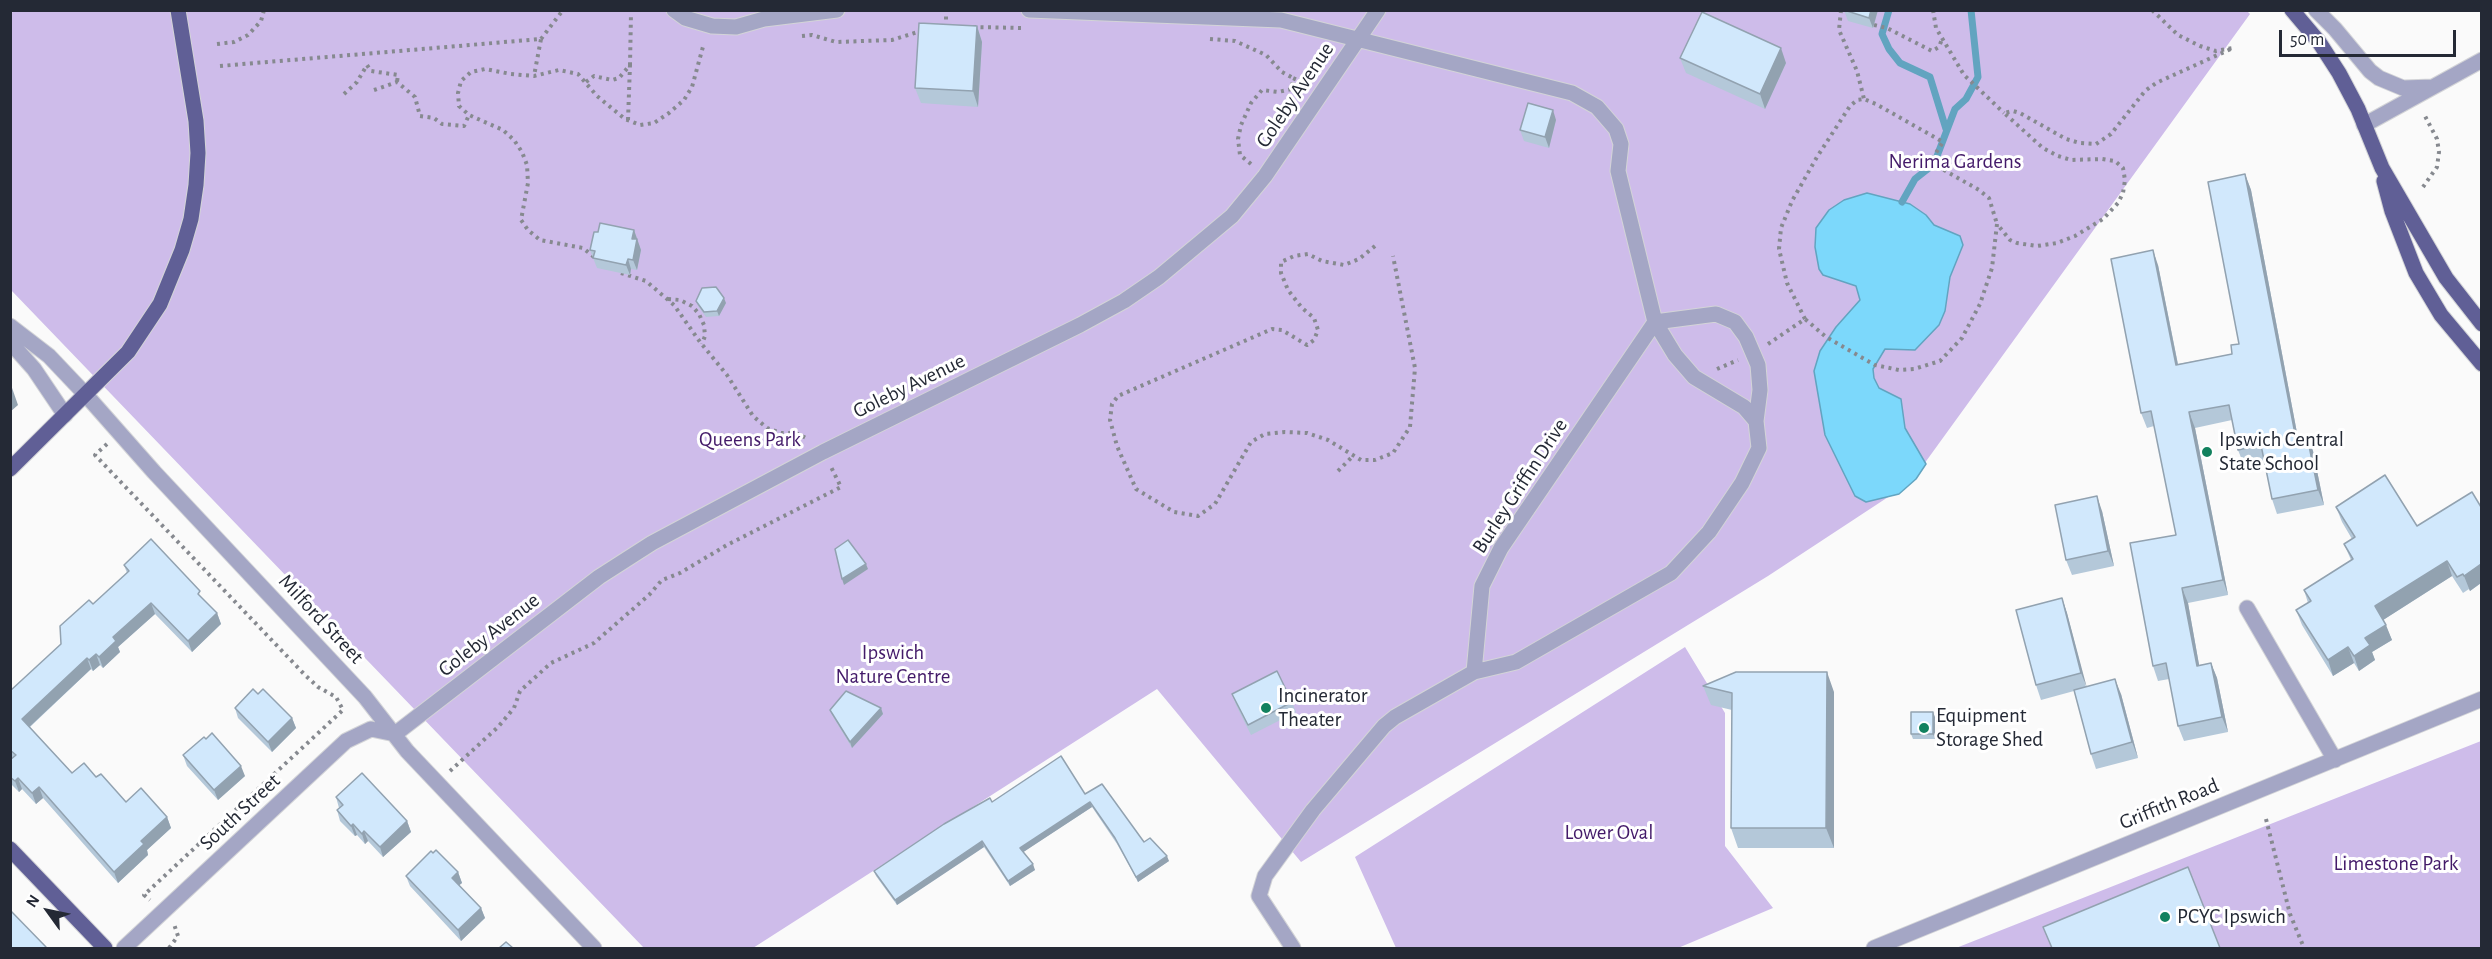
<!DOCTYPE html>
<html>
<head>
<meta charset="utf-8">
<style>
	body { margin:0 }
	#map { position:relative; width:2492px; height:959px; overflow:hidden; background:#fafafa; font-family:"Alegreya Sans",sans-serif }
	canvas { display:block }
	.frame { position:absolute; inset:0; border:12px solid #242935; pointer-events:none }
	.north { position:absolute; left:18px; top:881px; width:60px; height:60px; -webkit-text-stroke:4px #fff; paint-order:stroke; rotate:303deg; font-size:16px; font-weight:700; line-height:24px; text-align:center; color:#242935 }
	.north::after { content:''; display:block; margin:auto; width:21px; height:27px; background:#242935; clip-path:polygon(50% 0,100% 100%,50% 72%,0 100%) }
	.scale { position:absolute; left:2279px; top:30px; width:177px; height:27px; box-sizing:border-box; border:3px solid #242935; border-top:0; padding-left:8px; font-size:18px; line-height:21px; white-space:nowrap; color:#242935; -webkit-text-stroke:4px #fff; paint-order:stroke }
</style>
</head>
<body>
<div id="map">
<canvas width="2492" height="959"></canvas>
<div class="frame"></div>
<div class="north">N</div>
<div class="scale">50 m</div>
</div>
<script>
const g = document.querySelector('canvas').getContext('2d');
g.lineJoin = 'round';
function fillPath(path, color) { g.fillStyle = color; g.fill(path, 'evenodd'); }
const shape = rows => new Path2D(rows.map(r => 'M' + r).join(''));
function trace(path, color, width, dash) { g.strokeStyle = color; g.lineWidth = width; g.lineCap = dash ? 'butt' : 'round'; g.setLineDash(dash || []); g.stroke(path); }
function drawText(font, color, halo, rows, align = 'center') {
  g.font = font + ' "Alegreya Sans",sans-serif'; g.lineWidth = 6; g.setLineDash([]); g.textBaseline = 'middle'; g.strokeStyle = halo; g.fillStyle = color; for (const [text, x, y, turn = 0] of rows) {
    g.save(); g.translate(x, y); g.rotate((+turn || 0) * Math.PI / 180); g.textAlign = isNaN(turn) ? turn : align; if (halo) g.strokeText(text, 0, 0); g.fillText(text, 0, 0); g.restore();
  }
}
fillPath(shape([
	[2246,10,2250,14,1911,482,1768,576,1301,862,1157,689,753,948,644,948,11,290,10,14,14,11],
	[1685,647,1725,713,1725,846,1773,908,1678,948,1396,948,1355,857],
	[2481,741,2481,948,1956,948]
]), '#cebcea');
const water = shape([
	[1867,193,1910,204,1926,215,1934,225,1960,236,1963,245,1950,277,1945,311,1939,325,1915,350,1885,349,1873,369,1874,378,1879,388,1901,399,1905,428,1926,464,1916,479,1899,494,1866,502,1855,496,1825,435,1814,371,1820,351,1836,327,1860,300,1856,286,1823,275,1819,269,1815,247,1816,228,1829,210,1844,200,1867,193]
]);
fillPath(water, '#7cd8fb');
trace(water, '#62a4c0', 1.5);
trace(shape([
	[1889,10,1882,34,1889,49,1900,63,1930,77,1946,129],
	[1902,202,1915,179,1934,164,1955,109,1966,99,1978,77,1971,10]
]), '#62a4c0', 7);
const minor = shape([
	[674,10,685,18,712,26,736,27,764,19,837,10],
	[1029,10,1281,20,1572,93,1597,107,1616,129,1621,144,1618,171,1655,322,1675,355,1694,377,1744,407,1756,421,1759,448,1742,483,1709,532,1671,573,1516,662,1474,672],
	[2316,10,2335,29,2370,71,2379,78,2403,88,2433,87],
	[2364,125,2482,60],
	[1655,322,1716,314,1735,322,1746,337,1758,365,1760,390,1756,421],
	[10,326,49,356,86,395,154,472,365,697,407,751,594,948],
	[10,342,34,369,65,415],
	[2247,608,2335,760],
	[395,734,599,577,652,543,823,452,1080,325,1124,301,1159,277,1232,216,1265,176,1378,10],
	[124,948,346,741,371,729,395,734],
	[1293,948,1259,896,1265,876,1313,810,1384,726,1395,717,1474,672,1482,586,1501,548,1655,322],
	[1874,948,2482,699]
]);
const major = shape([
	[2292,10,2319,42,2339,73,2358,109,2382,168,2446,278,2482,324],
	[2384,181,2392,211,2416,273,2441,315,2482,364],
	[10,469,128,352,160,304,182,250,191,219,196,185,198,153,196,121,178,10],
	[10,849,105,948]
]);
trace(minor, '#d3d4d7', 17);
trace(major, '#d3d4d7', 17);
trace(shape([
	[1841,10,1839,30,1857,71,1864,99],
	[1933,10,1936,28,1964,75,2004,113],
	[1874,25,1887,28,1932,51,1939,47,1942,39],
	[946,27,946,10],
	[973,27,1023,28],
	[802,36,812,35,836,42,892,40,921,31],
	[541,39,563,10],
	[1210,39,1235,41,1266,55,1282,72,1293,78],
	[217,44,234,42,248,35,261,21,264,10],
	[220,66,541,39,534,76],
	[586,82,594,76,612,80,619,78,630,65,631,13],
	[374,90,397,82,415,97,420,116,434,118,442,124,464,126,469,115],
	[344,94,357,82,367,65,371,71,398,75,397,82],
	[628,120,630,65],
	[1251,164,1240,155,1238,139,1241,125,1251,103,1262,90,1278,92,1292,89,1293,78,1306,84],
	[2423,187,2437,167,2439,152,2437,139,2425,116],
	[1375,246,1359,259,1344,265,1322,261,1308,254,1294,256,1281,262,1281,273,1288,290,1302,308,1314,318,1318,330,1314,340,1307,345,1282,330,1272,329,1118,396,1112,404,1110,420,1117,446,1136,489,1174,512,1198,516,1215,504,1251,442,1265,434,1285,432,1307,433,1328,440,1361,460,1375,460,1393,453,1410,427,1415,368,1393,256],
	[594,257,583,248,540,240,528,230,521,220,528,183,527,165,522,152,514,140,503,130,469,115,459,106,458,93,461,81,471,72,485,69,511,74,534,76,559,70,578,74,597,96,625,119,640,125,654,123,669,113,684,100,692,87,704,43],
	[621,273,646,281,674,305,700,342,727,375,753,416,767,428,781,433,796,433,806,438],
	[668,299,680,300,692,306,699,314,704,325,705,336,702,344],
	[1805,319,1787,283,1779,249,1781,228,1792,201,1817,157,1850,106,1857,100,1864,99,1876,104,1943,142,1930,162,1979,190,1989,198,1997,224],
	[1768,344,1805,319,1826,337,1875,365,1899,370,1914,369,1940,361,1962,338,1980,304,1992,268,1997,224,2010,240,2017,243,2037,246,2057,243,2075,236,2103,219,2118,203,2123,193,2125,180,2123,168,2115,161,2102,159,2071,160,2058,156,2043,148,2004,113,2013,111,2020,113,2066,139,2080,143,2096,144,2111,134,2145,91,2156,83,2233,48,2216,51,2200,46,2178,35,2152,10],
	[1717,369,1738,360],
	[107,444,95,455,305,675,318,687,336,697,343,710,144,895,150,900],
	[1338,471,1352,457],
	[450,771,498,727,514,708,520,691,551,663,594,643,649,595,662,580,680,573,727,545,841,487,831,467],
	[2266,819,2290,914,2304,948],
	[169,948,178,936,174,924]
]), '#86898f', 4, [3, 4.5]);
trace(minor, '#a4a6c5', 15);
trace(major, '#605f96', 15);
fillPath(shape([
	[1844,10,1878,10,1873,28,1848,21],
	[977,26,982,42,978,107,921,103,915,88],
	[1680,58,1786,63,1765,109,1686,73],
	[1556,120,1549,148,1524,141,1520,130],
	[2245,174,2251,190,2298,438,2307,436,2313,451,2324,505,2277,514,2272,499,2264,461,2244,465,2238,450,2232,420,2195,428,2228,595,2188,603,2199,665,2211,663,2217,678,2228,732,2184,741,2178,726,2169,679,2158,681,2153,666,2176,535,2154,426,2147,428,2141,413,2158,265,2178,364,2232,354,2239,344],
	[634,230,641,250,637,270,631,269,630,275,597,268,590,250,598,232],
	[696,301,726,303,719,316,706,317,698,306],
	[2336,507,2417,526,2481,507,2481,583,2470,591,2469,589,2463,593,2452,576,2383,620,2392,640,2372,652,2375,660,2359,671,2354,663,2333,676,2302,625,2296,610,2308,603,2304,590,2351,560,2344,544,2352,539,2342,522],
	[2102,511,2114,566,2072,575,2066,560],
	[124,565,203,599,217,613,221,624,192,652,155,614,118,647,120,652,103,668,100,665,93,671,91,669,30,727,72,773,96,777,126,802,167,817,171,828,147,850,148,855,118,883,43,798,36,804,22,789,19,792,10,783,10,760,12,758,10,756,10,691,61,644,93,604,127,573],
	[2062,598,2067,613,2086,687,2121,694,2138,758,2096,769,2091,754,2074,691,2041,700,2036,685],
	[1703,686,1834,692,1834,848,1738,848,1731,828,1732,710,1711,705],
	[1232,694,1292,702,1296,712,1251,735,1236,705],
	[235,708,292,718,296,728,272,752,238,718],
	[881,708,883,714,852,748,832,715,830,710],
	[1935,717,1935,739,1913,739,1911,734],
	[183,755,245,776,218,800,187,766],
	[1085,794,1169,861,1138,882,1117,844,1092,807,1023,852,1035,870,1010,886,984,847,897,905,876,876,874,871,992,802],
	[336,797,407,821,411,832,383,857,368,841,365,844,357,835,355,836,340,821,337,810,339,808],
	[458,872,462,883,459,885,481,908,485,918,461,941,410,886,406,876]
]), '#b4c8d9');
fillPath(shape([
	[1871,10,1878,10,1873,28,1869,18],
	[977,26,982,42,978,107,973,91],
	[1781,48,1786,63,1765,109,1760,94],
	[1553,110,1556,120,1549,148,1545,137],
	[2245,174,2251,190,2301,454,2296,439],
	[634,230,641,250,637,270,633,260,632,239],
	[2153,250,2158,265,2181,380,2176,365],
	[628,259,631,269,630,275,626,265],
	[724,298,726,303,719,316,717,311],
	[11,385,18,405,10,412],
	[2189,412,2195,428,2228,595,2223,580],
	[2307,436,2313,451,2324,505,2318,490],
	[2097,496,2102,511,2114,566,2108,551],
	[2447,561,2452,576,2380,622,2375,606],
	[866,564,868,569,844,585,842,579],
	[2481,564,2481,583,2470,591,2464,576],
	[2182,588,2188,603,2202,681,2197,666],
	[2062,598,2067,613,2087,688,2081,673],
	[151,603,155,614,118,647,120,652,103,668,99,657,113,637],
	[217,613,221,624,192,652,188,641],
	[2386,625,2392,640,2372,652,2375,660,2359,671,2354,656,2365,638],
	[2348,647,2354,663,2333,676,2328,660],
	[96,654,100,665,93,671,89,660],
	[87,658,91,669,26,730,22,719],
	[2211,663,2217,678,2228,732,2222,717],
	[1827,672,1834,692,1834,848,1826,828],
	[2115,679,2121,694,2138,758,2132,742],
	[881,708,883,714,852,748,850,742],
	[1933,712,1935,717,1935,739,1933,734],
	[292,718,296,728,272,752,268,742],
	[241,766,245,776,218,800,214,790],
	[18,778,22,789,19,792,15,781],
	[39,787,43,798,36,804,32,793],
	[1090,802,1092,807,1022,853,1020,848],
	[167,817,171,828,147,850,148,855,118,883,114,872,141,841],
	[407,821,411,832,383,857,380,847],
	[353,824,357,835,355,836,351,826],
	[364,831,368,841,365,844,362,834],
	[982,841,984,847,897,905,895,900],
	[1167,856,1169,861,1138,882,1136,877],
	[1033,864,1035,870,1010,886,1008,881],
	[458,872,462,883,456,888,452,878],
	[481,908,485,918,461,941,458,930]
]), '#92a2b0');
const building = shape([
	[1844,10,1871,10,1869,18,1844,10],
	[1702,12,1781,48,1760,94,1680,58,1702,12],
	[919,23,977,26,973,91,915,88,919,23],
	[1528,103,1553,110,1545,137,1520,130,1528,103],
	[2245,174,2296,439,2307,436,2318,490,2272,499,2261,445,2238,450,2229,405,2189,412,2223,580,2182,588,2197,666,2211,663,2222,717,2178,726,2166,663,2153,666,2130,543,2176,535,2151,411,2141,413,2111,259,2153,250,2176,365,2232,354,2231,345,2239,344,2208,182,2245,174],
	[600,223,634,230,632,239,637,239,633,260,628,259,626,265,593,258,595,251,590,250,594,232,598,232,600,223],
	[716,287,724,298,717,311,704,312,696,301,702,288,716,287],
	[2385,475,2417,526,2472,492,2481,507,2481,564,2464,576,2463,574,2457,577,2447,561,2375,606,2386,625,2365,638,2370,645,2354,656,2348,647,2328,660,2296,610,2311,601,2304,590,2353,559,2344,544,2355,537,2336,507,2385,475],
	[2097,496,2108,551,2066,560,2055,505,2097,496],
	[151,539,200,591,198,594,217,613,188,641,151,603,113,637,116,641,99,657,96,654,89,660,87,658,22,719,72,773,84,763,96,777,101,774,126,802,141,788,167,817,141,841,144,844,114,872,39,787,32,793,18,778,15,781,10,777,10,760,16,755,10,750,10,691,61,644,60,626,89,600,93,604,129,571,124,565,151,539],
	[848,540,866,564,842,579,835,549,848,540],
	[2062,598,2081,673,2036,685,2016,610,2062,598],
	[1277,671,1292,702,1248,725,1232,694,1277,671],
	[1736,672,1827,672,1826,828,1731,828,1732,693,1703,686,1736,672],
	[2115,679,2132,742,2091,754,2074,690,2115,679],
	[253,689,258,694,263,689,292,718,268,742,235,708,253,689],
	[846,691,881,708,850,742,830,710,846,691],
	[1911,712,1933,712,1933,734,1911,734,1911,712],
	[212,733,241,766,214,790,183,755,204,737,206,739,212,733],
	[1061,756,1085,794,1102,784,1144,842,1150,838,1167,856,1136,877,1115,838,1090,802,1020,848,1033,864,1008,881,982,841,895,900,874,871,944,824,990,798,992,802,1061,756],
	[362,773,407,821,380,847,364,831,362,834,353,824,351,826,337,810,343,805,336,797,362,773],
	[436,850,458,872,452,878,481,908,458,930,406,876,431,851,433,853,436,850],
	[2188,867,2220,948,2052,948,2043,927,2188,867],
	[10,910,46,947,45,948,10,948,10,910],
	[506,942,513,948,499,948,506,942]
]);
fillPath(building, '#d1e8fc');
trace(building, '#92a2b0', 1.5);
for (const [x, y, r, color] of [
	[2207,452,6,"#12815e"],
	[1266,708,6,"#12815e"],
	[1924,728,6,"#12815e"],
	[2165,917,6,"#12815e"]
]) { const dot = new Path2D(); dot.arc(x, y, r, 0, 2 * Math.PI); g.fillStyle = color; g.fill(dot); trace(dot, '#fff', 2); }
drawText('21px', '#242935', '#fff', [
	["Goleby Avenue",1295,95,-56],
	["Goleby Avenue",909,386,-26],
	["Burley Griffin Drive",1520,486,-57],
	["Milford Street",321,619,47],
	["Goleby Avenue",489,635,-38],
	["Griffith Road",2169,804,-22],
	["South Street",240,812,-43]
]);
drawText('21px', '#431a69', '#fff', [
	["Nerima Gardens",1955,162],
	["Queens Park",750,440],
	["Ipswich",893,653],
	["Nature Centre",893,677],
	["Lower Oval",1609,833],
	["Limestone Park",2396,864]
]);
drawText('21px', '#242935', '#fff', [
	["Ipswich Central",2219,440],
	["State School",2219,464],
	["Incinerator",1278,696],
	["Theater",1278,720],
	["Equipment",1936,716],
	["Storage Shed",1936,740],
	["PCYC Ipswich",2177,917]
], 'left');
</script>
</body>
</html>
